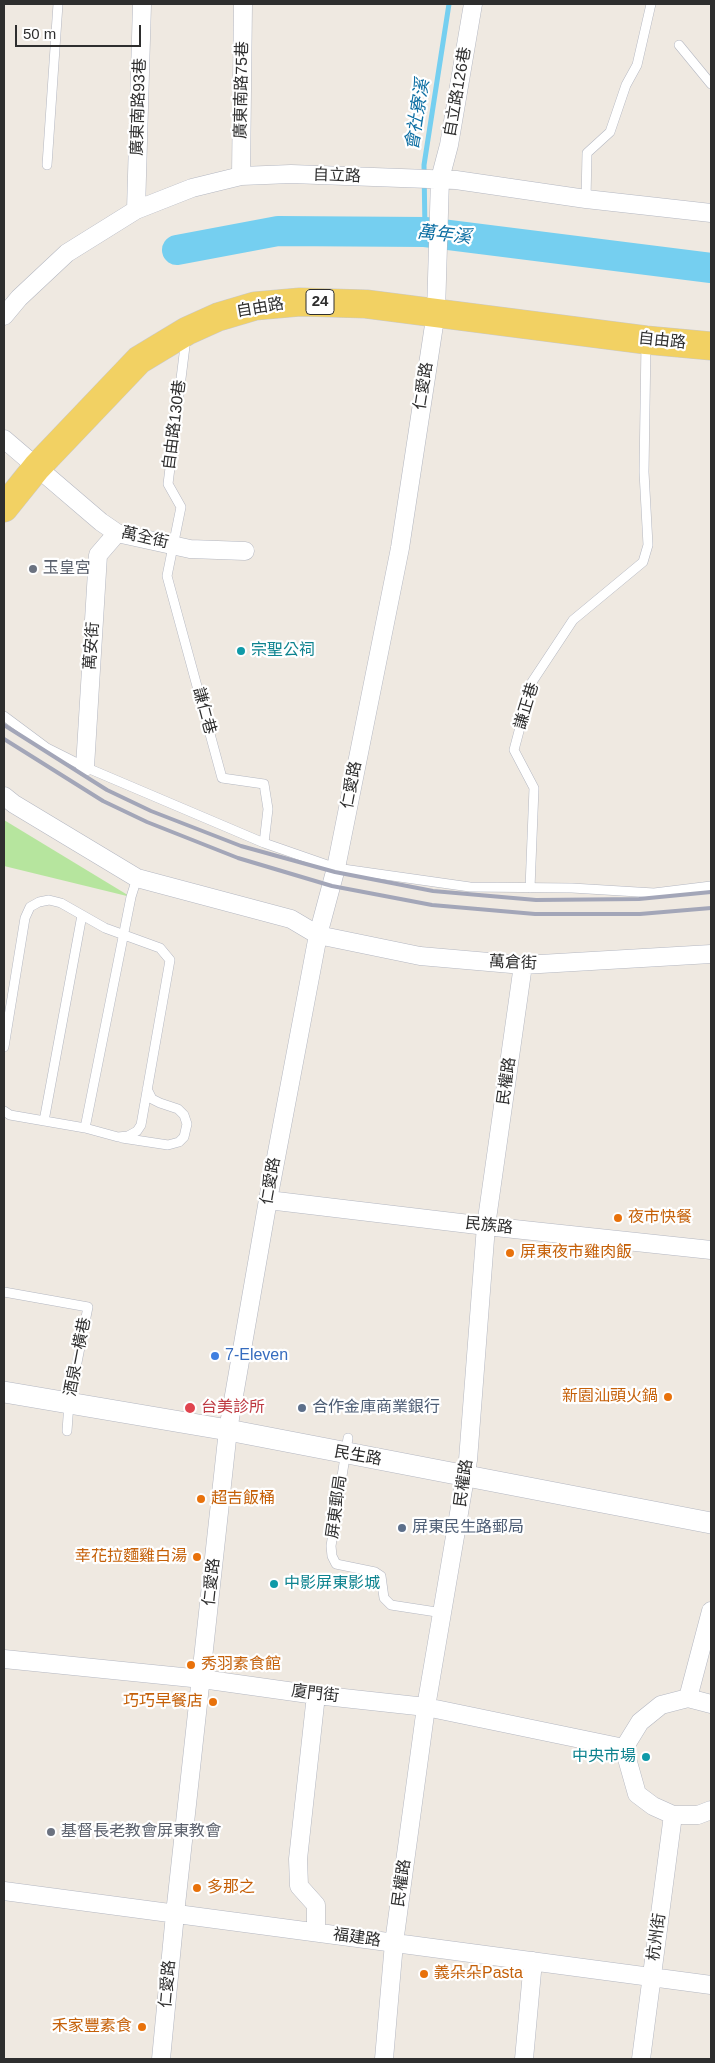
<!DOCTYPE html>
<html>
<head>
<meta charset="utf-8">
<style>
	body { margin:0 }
	#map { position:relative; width:715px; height:2063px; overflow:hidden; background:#efe9e1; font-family:Arial,sans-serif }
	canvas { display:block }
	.frame { position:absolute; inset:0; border:5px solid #2e2e2e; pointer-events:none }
	.scale { position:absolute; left:15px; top:25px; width:126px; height:22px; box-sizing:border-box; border:2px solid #2e2e2e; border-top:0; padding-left:6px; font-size:15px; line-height:18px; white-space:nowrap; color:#2e2e2e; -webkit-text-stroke:4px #fff; paint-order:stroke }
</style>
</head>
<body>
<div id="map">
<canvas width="715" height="2063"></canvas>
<div class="frame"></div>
<div class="scale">50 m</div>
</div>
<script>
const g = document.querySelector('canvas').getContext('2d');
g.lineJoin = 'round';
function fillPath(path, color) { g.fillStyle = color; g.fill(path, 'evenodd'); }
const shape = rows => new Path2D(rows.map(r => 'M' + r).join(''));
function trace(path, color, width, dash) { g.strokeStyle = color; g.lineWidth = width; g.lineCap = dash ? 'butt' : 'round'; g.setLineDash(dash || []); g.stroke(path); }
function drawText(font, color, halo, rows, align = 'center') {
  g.font = font + ' Arial,"Noto Sans TC",sans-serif'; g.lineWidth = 4.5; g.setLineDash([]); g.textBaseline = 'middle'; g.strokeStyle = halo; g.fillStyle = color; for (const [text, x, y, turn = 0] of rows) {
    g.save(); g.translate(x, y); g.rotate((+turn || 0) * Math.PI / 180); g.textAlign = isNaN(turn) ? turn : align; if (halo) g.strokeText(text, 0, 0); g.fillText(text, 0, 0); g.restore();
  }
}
fillPath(shape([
	[4,820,131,897,4,866]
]), '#b6e59e');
trace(shape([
	[425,232,424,165,449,4]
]), '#75cff0', 5);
trace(shape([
	[177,250,278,231,425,232,711,268]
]), '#75cff0', 30);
const service = shape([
	[679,45,711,84],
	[47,165,58,4],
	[586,199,587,153,610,132,626,85,637,65,651,4],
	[186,338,168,484,181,507,167,576,222,778,264,784,268,809,264,843],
	[4,716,47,748,85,767,264,843,336,868,470,887,572,888,654,893,711,886],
	[530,888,534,788,514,750,532,682,573,620,643,562,648,545,644,472,646,343],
	[4,1047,25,918,30,907,39,902,49,900,61,903,105,928,160,948,170,960,141,1125,137,1131,128,1136,118,1137,85,1128,10,1115,4,1111],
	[44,1121,82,915],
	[85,1128,131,897,137,878],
	[122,1138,168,1145,179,1142,184,1137,187,1124,184,1115,178,1109,160,1103,152,1099,147,1089],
	[4,1292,88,1307,69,1403,67,1431],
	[348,1438,331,1546,332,1556,336,1564,375,1572,381,1576,384,1598,391,1605,443,1613]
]);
const minor = shape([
	[241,176,243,4],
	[136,210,142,4],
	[4,316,19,298,67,253,136,210,192,188,241,176,291,174,456,180,586,199,711,213],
	[4,439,101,522,117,533,190,549,245,551],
	[85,767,98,555,117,533],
	[4,796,14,804,137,878,291,919,318,935,420,956,523,965,711,954],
	[268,1200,486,1226,711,1250],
	[4,1659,202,1679,316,1695,426,1707,624,1748],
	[316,1695,298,1859,299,1886,316,1905,316,1932],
	[688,1698,711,1611],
	[711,1704,688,1698,661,1705,640,1722,624,1748,637,1794,653,1806,673,1815,698,1815,711,1810],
	[4,1891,711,1985],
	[161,2059,175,1914,228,1430,268,1200,318,935,336,868,400,548,436,312,440,179,449,145,473,4],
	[384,2059,394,1943,426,1707,468,1460,486,1226,523,965],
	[524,2059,533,1961],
	[641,2059,673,1815]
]);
const tertiary = shape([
	[4,1392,228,1430,711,1523]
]);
const primary = shape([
	[4,508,37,467,139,360,187,331,218,317,255,306,300,302,366,304,646,340,711,346]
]);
trace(service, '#b4b7c1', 10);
trace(minor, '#b4b7c1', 19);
trace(tertiary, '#b4b7c1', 22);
trace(primary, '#c9c9c9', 29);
trace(service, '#fff', 9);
trace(minor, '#fff', 18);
trace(tertiary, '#fff', 21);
trace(primary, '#f2d163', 28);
trace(shape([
	[4,725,107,790,151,811,241,846,335,872,433,891,536,900,639,899,711,892],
	[4,739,103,801,147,822,238,858,332,886,432,905,535,914,640,914,711,908]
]), '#a3a6b8', 4);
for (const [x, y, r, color] of [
	[33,569,5,"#6b7280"],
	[241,651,5,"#0f9aa8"],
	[618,1218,5,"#e8710a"],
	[510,1253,5,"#e8710a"],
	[215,1356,5,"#3f7fe0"],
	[668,1397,5,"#e8710a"],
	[190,1408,6,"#e0444e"],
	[302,1408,5,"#5c6f8a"],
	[201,1499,5,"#e8710a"],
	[402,1528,5,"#5c6f8a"],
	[197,1557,5,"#e8710a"],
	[274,1584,5,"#0f9aa8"],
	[191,1665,5,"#e8710a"],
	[213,1702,5,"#e8710a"],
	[646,1757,5,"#0f9aa8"],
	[51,1832,5,"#6b7280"],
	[197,1888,5,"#e8710a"],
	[424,1974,5,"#e8710a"],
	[142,2027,5,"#e8710a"]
]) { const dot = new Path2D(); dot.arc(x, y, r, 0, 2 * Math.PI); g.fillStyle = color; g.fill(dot); trace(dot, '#fff', 2); }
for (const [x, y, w] of [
	[320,302,28]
]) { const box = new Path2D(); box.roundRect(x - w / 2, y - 12.5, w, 25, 4); g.fillStyle = '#fff'; g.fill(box); trace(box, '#2e2e2e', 1); }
drawText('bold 15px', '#2e2e2e', null, [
	["24",320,302]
]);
drawText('16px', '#2e2e2e', '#fff', [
	["廣東南路75巷",242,90,-89],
	["自立路126巷",458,92,-80],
	["廣東南路93巷",139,107,-88],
	["自立路",337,176,2],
	["自由路",260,308,-10],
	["自由路",662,341,6],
	["仁愛路",424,386,-81],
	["自由路130巷",175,425,-83],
	["萬全街",145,538,13],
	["萬安街",92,646,-86],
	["謙正巷",527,706,-73],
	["謙仁巷",204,711,75],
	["仁愛路",352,785,-79],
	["萬倉街",513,963,2],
	["民權路",507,1081,-82],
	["仁愛路",271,1181,-80],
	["民族路",489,1226,6],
	["酒泉一橫巷",78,1357,-79],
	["民生路",358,1456,10],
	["民權路",464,1483,-82],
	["屏東郵局",337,1507,-82],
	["仁愛路",212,1582,-84],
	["廈門街",315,1694,7],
	["民權路",402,1883,-82],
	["杭州街",657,1937,-82],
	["福建路",357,1938,8],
	["仁愛路",168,1984,-85]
]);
drawText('16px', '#5b616d', '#fff', [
	["玉皇宮",43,569],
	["基督長老教會屏東教會",61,1832]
], 'left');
drawText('16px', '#0d838f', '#fff', [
	["宗聖公祠",251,651],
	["中影屏東影城",284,1584],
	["中央市場",636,1757,"right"]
], 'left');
drawText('16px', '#c56008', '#fff', [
	["夜市快餐",628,1218],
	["屏東夜市雞肉飯",520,1253],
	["新園汕頭火鍋",658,1397,"right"],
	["超吉飯桶",211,1499],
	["幸花拉麵雞白湯",187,1557,"right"],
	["秀羽素食館",201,1665],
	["巧巧早餐店",203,1702,"right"],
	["多那之",207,1888],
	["義朵朵Pasta",434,1974],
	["禾家豐素食",132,2027,"right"]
], 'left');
drawText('16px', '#366cbe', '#fff', [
	["7-Eleven",225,1356]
], 'left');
drawText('16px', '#be3a42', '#fff', [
	["台美診所",201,1408]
], 'left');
drawText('16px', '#4e5e75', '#fff', [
	["合作金庫商業銀行",312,1408],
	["屏東民生路郵局",412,1528]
], 'left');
drawText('italic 18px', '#0d6fa3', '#fff', [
	["會社寮溪",418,115,-81],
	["萬年溪",444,235,6]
]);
</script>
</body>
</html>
